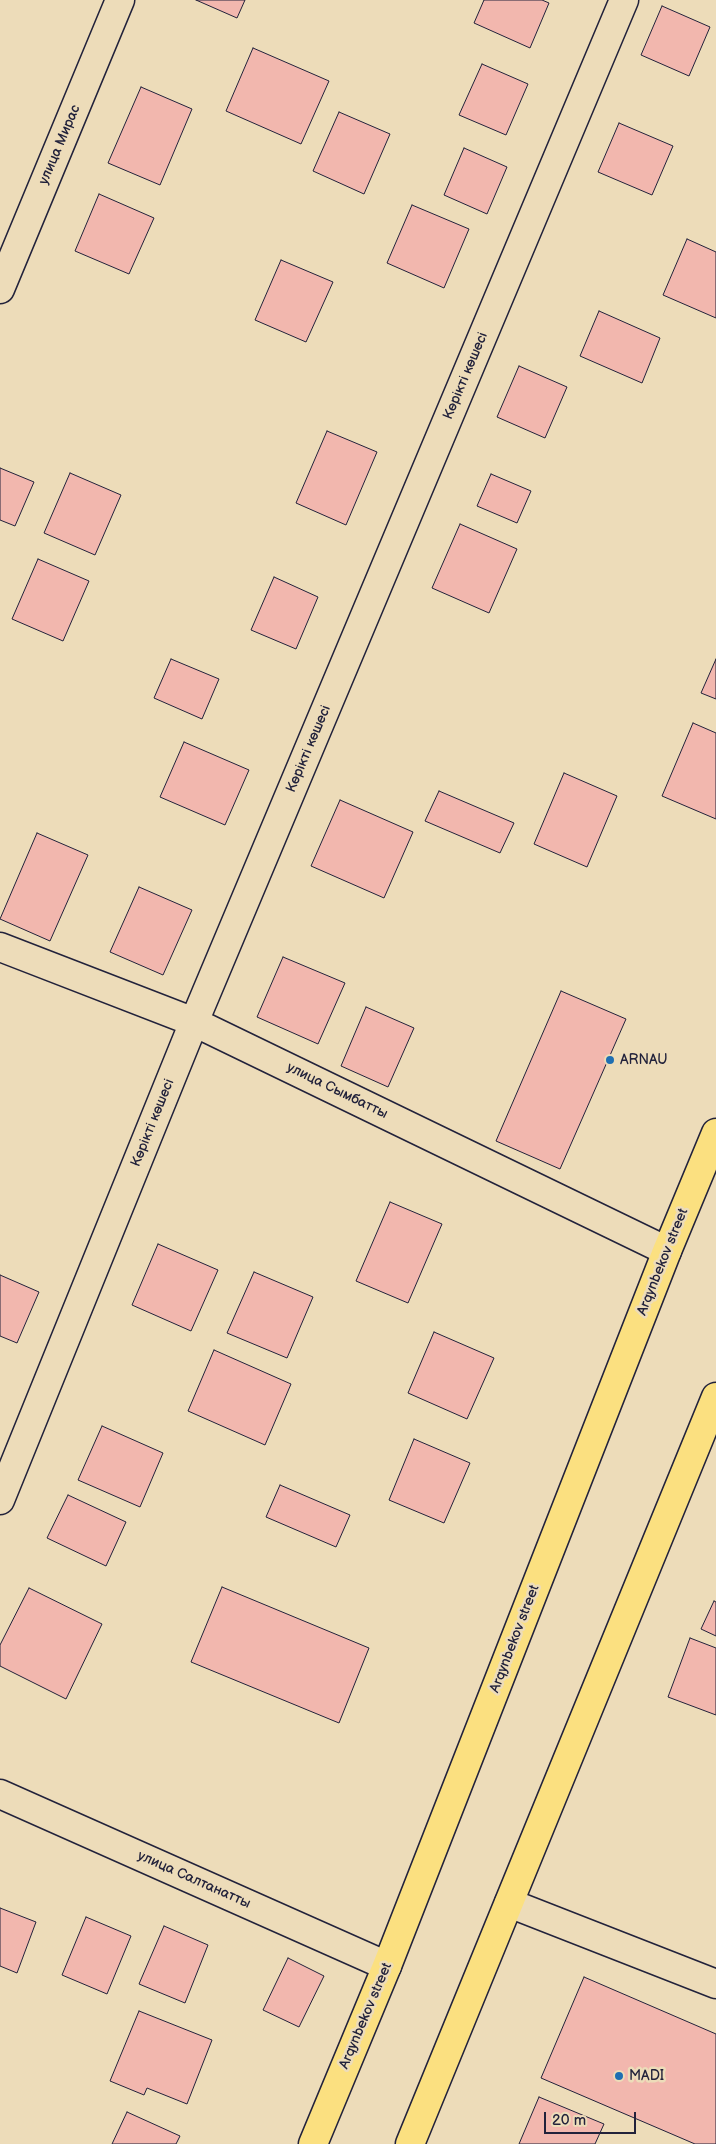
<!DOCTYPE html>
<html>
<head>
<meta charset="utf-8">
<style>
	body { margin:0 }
	#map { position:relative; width:716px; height:2144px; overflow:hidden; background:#eddcb9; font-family:"Balsamiq Sans",sans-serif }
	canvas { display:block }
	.scale { position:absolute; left:544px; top:2112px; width:92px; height:22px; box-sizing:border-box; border:2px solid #22223b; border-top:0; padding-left:6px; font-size:15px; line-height:18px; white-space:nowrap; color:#22223b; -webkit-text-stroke:4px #eddcb9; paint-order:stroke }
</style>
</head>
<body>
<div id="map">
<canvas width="716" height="2144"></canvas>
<div class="scale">20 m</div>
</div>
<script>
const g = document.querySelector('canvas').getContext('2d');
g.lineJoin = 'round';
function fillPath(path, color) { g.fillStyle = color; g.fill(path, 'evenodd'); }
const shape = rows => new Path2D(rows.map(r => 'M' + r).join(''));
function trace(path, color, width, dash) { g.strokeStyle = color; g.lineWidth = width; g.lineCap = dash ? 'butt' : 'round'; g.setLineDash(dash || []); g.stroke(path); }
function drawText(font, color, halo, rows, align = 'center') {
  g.font = font + ' "Balsamiq Sans",sans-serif'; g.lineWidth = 5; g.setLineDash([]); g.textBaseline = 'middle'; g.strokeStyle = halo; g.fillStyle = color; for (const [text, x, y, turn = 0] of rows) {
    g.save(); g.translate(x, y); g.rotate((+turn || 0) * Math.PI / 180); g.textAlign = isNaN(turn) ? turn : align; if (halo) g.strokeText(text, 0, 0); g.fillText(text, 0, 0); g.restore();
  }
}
const building = shape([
	[196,0,245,0,237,18,196,0],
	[484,0,542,0,549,3,530,48,474,23,484,0],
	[662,6,710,27,689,76,641,55,662,6],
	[253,48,329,81,301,144,226,111,253,48],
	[482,64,528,84,506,135,459,115,482,64],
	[141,87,192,109,160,185,108,163,141,87],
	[339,112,390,134,364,194,313,171,339,112],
	[619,123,673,146,652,195,598,172,619,123],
	[464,148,507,167,487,214,444,195,464,148],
	[99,194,154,218,129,274,75,251,99,194],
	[412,205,469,229,444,288,387,263,412,205],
	[687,239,716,252,716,318,663,295,687,239],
	[281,260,333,282,306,342,255,320,281,260],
	[599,311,660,338,642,383,580,356,599,311],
	[519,366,567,387,545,438,497,417,519,366],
	[327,431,377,452,346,525,296,503,327,431],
	[0,468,34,482,15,526,0,520,0,468],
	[70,473,121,495,95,555,44,533,70,473],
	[491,474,531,491,517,523,477,506,491,474],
	[460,524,517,549,489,613,432,588,460,524],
	[38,559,89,581,63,641,12,619,38,559],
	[274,577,318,597,296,649,251,630,274,577],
	[171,659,219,679,202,719,154,698,171,659],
	[716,659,716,699,701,693,716,659],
	[693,723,716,733,716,819,662,796,693,723],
	[184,742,249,770,225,825,160,797,184,742],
	[564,773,617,796,587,867,534,844,564,773],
	[439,791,514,823,500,853,425,821,439,791],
	[340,800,413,832,384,898,311,866,340,800],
	[37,833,88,855,50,941,0,919,37,833],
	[139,887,192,910,163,975,110,952,139,887],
	[283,957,345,983,318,1044,257,1017,283,957],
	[561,991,626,1019,560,1169,496,1141,561,991],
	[366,1007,414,1028,388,1087,341,1066,366,1007],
	[390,1202,442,1224,408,1303,356,1281,390,1202],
	[158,1244,218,1270,191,1331,132,1305,158,1244],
	[254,1272,313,1297,287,1358,227,1333,254,1272],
	[0,1275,39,1292,17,1343,0,1336,0,1275],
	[434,1332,494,1358,467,1419,408,1393,434,1332],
	[214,1350,291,1384,265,1445,188,1411,214,1350],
	[102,1426,163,1453,140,1507,78,1480,102,1426],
	[414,1439,470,1463,444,1523,389,1500,414,1439],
	[280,1485,350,1515,336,1547,266,1517,280,1485],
	[68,1495,126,1522,106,1566,47,1538,68,1495],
	[222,1587,369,1648,339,1723,191,1662,222,1587],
	[29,1588,102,1624,66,1699,0,1666,0,1645,29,1588],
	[714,1601,716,1602,716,1636,701,1629,714,1601],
	[690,1638,716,1648,716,1715,668,1697,690,1638],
	[0,1908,36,1922,17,1973,0,1966,0,1908],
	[86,1917,131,1936,107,1994,62,1975,86,1917],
	[164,1926,208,1945,185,2003,139,1984,164,1926],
	[288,1958,324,1976,299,2027,263,2010,288,1958],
	[584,1977,716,2034,716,2144,695,2144,541,2078,584,1977],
	[139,2011,212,2040,187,2104,147,2088,144,2095,110,2081,139,2011],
	[539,2097,604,2124,595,2144,519,2144,539,2097],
	[127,2112,180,2136,176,2144,112,2144,127,2112]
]);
fillPath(building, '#f2b7ae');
trace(building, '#22223b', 1);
const minor = shape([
	[0,289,120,0],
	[0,947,194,1022,667,1251],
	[0,1500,194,1022,624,0],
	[0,1794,387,1966],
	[509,1903,716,1984]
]);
const major = shape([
	[313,2144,387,1966,667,1251,716,1133],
	[410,2144,716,1397]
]);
trace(minor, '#22223b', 31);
trace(major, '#22223b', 31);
trace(minor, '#eddcb9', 28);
trace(major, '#fbe080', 28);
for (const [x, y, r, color] of [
	[610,1060,5,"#1f6fb2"],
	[619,2076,5,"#1f6fb2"]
]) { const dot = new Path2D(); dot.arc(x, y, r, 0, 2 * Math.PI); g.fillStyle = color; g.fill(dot); trace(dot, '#eddcb9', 2); }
drawText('14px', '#22223b', '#eddcb9', [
	["улица Мирас",60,145,-67],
	["Көрікті көшесі",466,376,-67],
	["Көрікті көшесі",309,749,-67],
	["улица Сымбатты",337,1091,26],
	["Көрікті көшесі",153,1123,-68],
	["Arqynbekov street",663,1262,-68],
	["Arqynbekov street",515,1639,-69],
	["улица Салтанатты",194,1880,24],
	["Arqynbekov street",366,2016,-67]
]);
drawText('14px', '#22223b', '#eddcb9', [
	["ARNAU",620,1060],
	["MADI",629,2076]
], 'left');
</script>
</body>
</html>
